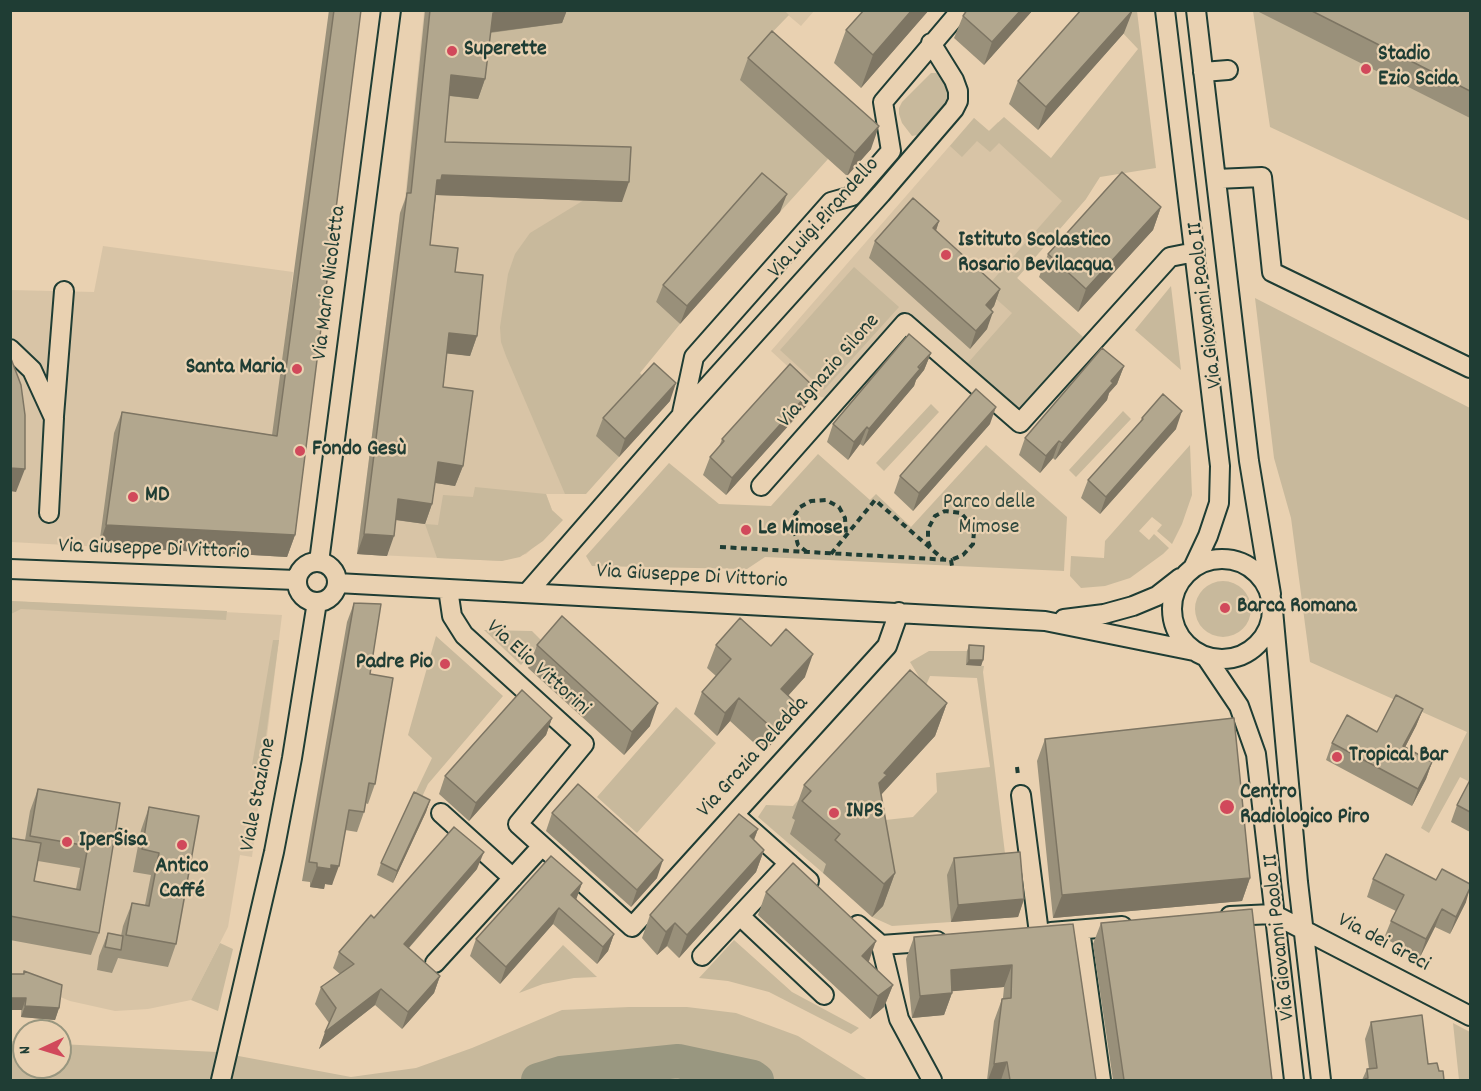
<!DOCTYPE html>
<html>
<head>
<meta charset="utf-8">
<style>
	body { margin:0 }
	#map { position:relative; width:1481px; height:1091px; overflow:hidden; background:#e9d1b1; font-family:Dekko,sans-serif }
	canvas { display:block }
	.frame { position:absolute; inset:0; border:12px solid #1f3d34; pointer-events:none }
	.north { position:absolute; left:12px; top:1019px; width:60px; height:60px; box-sizing:border-box; background:#e9d1b1; border:2px solid #98967f; border-radius:50%; rotate:266deg; font-size:16px; font-weight:700; line-height:24px; text-align:center; color:#1f3d34 }
	.north::after { content:''; display:block; margin:auto; width:21px; height:27px; background:#d1495b; clip-path:polygon(50% 0,100% 100%,50% 72%,0 100%) }
</style>
</head>
<body>
<div id="map">
<canvas width="1481" height="1091"></canvas>
<div class="frame"></div>
<div class="north">N</div>
</div>
<script>
const g = document.querySelector('canvas').getContext('2d');
g.lineJoin = 'round';
function fillPath(path, color) { g.fillStyle = color; g.fill(path, 'evenodd'); }
const shape = rows => new Path2D(rows.map(r => 'M' + r).join(''));
function trace(path, color, width, dash) { g.strokeStyle = color; g.lineWidth = width; g.lineCap = dash ? 'butt' : 'round'; g.setLineDash(dash || []); g.stroke(path); }
function drawText(font, color, halo, rows, align = 'center') {
  g.font = font + ' Dekko,sans-serif'; g.lineWidth = 4.5; g.setLineDash([]); g.textBaseline = 'middle'; g.strokeStyle = halo; g.fillStyle = color; for (const [text, x, y, turn = 0] of rows) {
    g.save(); g.translate(x, y); g.rotate((+turn || 0) * Math.PI / 180); g.textAlign = isNaN(turn) ? turn : align; if (halo) g.strokeText(text, 0, 0); g.fillText(text, 0, 0); g.restore();
  }
}
fillPath(shape([
	[424,11,814,11,801,26,788,15,758,47,565,494,546,494,552,510,554,529,526,554,501,561,357,554,400,213,405,198],
	[974,118,989,131,998,122,1086,199,1017,278,1083,337,1017,410,967,364,906,314,903,315,828,398,821,397,771,351],
	[103,246,293,272,279,391,299,462,287,557,11,542,10,290,94,292],
	[11,601,282,615,252,857,240,855,228,927,191,1000,148,1009,115,1011,70,1001,41,989,11,982]
]), '#d8c4a6');
fillPath(shape([
	[784,10,789,15,758,47,828,159,780,212,756,190,656,302,680,324,640,373,647,380,619,457,586,494,565,494,506,356,501,342,500,327,508,274,515,254,530,233,584,200,438,162,432,94,485,33,563,11],
	[1101,10,1137,11,1156,168,1100,177,1086,199,1017,278,1083,337,1017,410,967,364,1012,313,985,289,1062,201,999,143,990,152,977,141,962,157,950,146,974,118,989,131,1004,117,1051,158,1138,49],
	[1253,11,1470,11,1470,221,1270,127],
	[931,73,937,73,943,81,948,92,948,98,944,107,917,135,912,136,902,123,899,114,899,108,902,102],
	[854,267,899,307,824,390,780,350],
	[1171,286,1181,370,1135,330],
	[1255,298,1470,408,1470,782,1460,777,1429,833,1421,828,1467,732,1310,662,1291,518,1274,458],
	[931,404,939,412,884,471,876,463],
	[1123,411,1131,419,1076,477,1069,470],
	[986,445,1067,517,1064,571,765,557,747,569,592,566,586,556,669,463,719,504,771,506,818,454,870,500,876,494,911,527],
	[1190,445,1192,495,1182,524,1172,544,1157,531,1162,525,1152,517,1139,531,1149,540,1154,534,1169,548,1163,554,1130,578,1105,586,1081,588,1070,576,1071,556,1104,558,1105,541],
	[475,487,546,494,552,510,563,520,543,541,520,557,502,561,437,558,425,524,438,525,443,495,473,497],
	'1195 609a28 28 0 1 1 56 0a28 28 0 1 1-56 0Z',
	[11,601,227,611,226,620,21,609,11,614],
	[484,630,532,631,542,641,521,665],
	[436,636,503,696,428,784,422,797,426,812,410,804,432,758,408,735],
	[273,640,279,640,261,772,252,765],
	[929,651,967,651,967,665,984,666,983,672,1007,870,948,875,951,922,892,926,872,917,883,905,876,821,913,817,937,792,936,773,990,767,977,678,930,676,924,690,921,680,910,662],
	[676,707,716,743,637,833,597,797],
	[873,717,799,824,829,866,823,873,758,817,766,805,793,806],
	[734,940,792,992,859,1028,851,1034,769,992,728,981,699,978],
	[220,943,233,949,218,1011,191,1000],
	[563,945,597,977,574,978,543,984,519,993],
	[629,1007,687,1007,736,1013,798,1036,868,1080,11,1080,10,1041,24,1042,24,1067,60,1067,60,1044,217,1052,351,1077,416,1068,472,1048,562,1010],
	[1453,1023,1470,1032,1470,1080,1459,1080]
]), '#c8b99c');
trace(shape([
	[538,1080,561,1073,678,1061,753,1077,757,1080]
]), '#999780', 34);
const minor = shape([
	[1165,10,1220,466,1219,503,1208,536,1193,568],
	[1196,10,1249,461,1271,594],
	[1203,72,1228,70],
	[1216,179,1262,177,1272,272,1470,368],
	[10,349,32,370,54,418,49,513],
	[682,413,694,357,831,202,852,196,891,151,883,102,961,10],
	[54,416,64,291],
	[761,486,905,323,1020,423,1170,257,1195,252],
	'1172 609a50 50 0 1 1 100 0a50 50 0 1 1-100 0Z',
	'297 582a20 20 0 1 1 40 0a20 20 0 1 1-40 0Z',
	[319,562,391,10],
	[10,569,296,580],
	[337,583,1045,621,1194,651],
	[448,589,452,616,464,635,584,744,518,824,632,927,887,646,899,612],
	[527,593,682,415,881,194,954,109,958,101,958,91,954,80,931,43],
	[1273,610,1298,882,1321,1080],
	[1064,619,1104,614,1133,606,1157,596,1180,578],
	[1206,657,1239,706,1256,754,1294,1080],
	[1021,795,1039,933],
	[441,813,513,878],
	[737,817,809,881],
	[740,916,824,995],
	[1230,916,1273,914,1470,1016],
	[858,925,881,945,937,941],
	[1080,930,1101,1080],
	[1051,932,1122,926],
	[881,945,899,1019,932,1080],
	[702,956,789,863],
	[435,963,542,846],
	[221,1080,274,852,292,758,317,602]
]);
trace(minor, '#1f3d34', 22);
trace(shape([
	[720,547,951,560,952,566],
	[930,547,928,541,928,529,935,516,945,511,961,513,972,526,974,531,973,544,963,555,951,560],
	[807,552,798,545,792,523,794,516,800,507,811,501,826,500,839,507,845,518,846,535],
	[831,554,875,500,943,559],
	[1017,767,1018,775],
	[117,844,121,826]
]), '#1f3d34', 4, [6, 4.5]);
trace(minor, '#e9d1b1', 18);
fillPath(shape([
	[329,10,361,10,295,535,287,557,99,546,114,433,122,412,272,435],
	[425,10,567,10,562,23,490,33,485,79,478,99,449,96,445,142,622,202,436,195,430,245,455,272,477,336,470,356,447,353,443,387,463,466,455,486,435,483,432,504,425,524,395,520,387,556,357,554,400,213,406,197],
	[929,10,861,88,834,63,846,30],
	[1033,10,984,65,954,38,963,16],
	[1260,10,1470,10,1470,118,1259,12],
	[1124,33,1038,130,1009,104,1018,81],
	[748,58,871,149,847,176,740,80],
	[1161,207,1153,230,1078,312,1039,277,1048,254],
	[780,212,680,324,656,302,663,285],
	[939,221,936,231,1000,289,994,306,991,310,987,329,970,349,869,258,875,241],
	[931,353,924,370,916,380,914,386,863,446,860,444,848,460,827,442,833,424],
	[1124,366,1117,384,1109,393,1107,400,1055,460,1053,458,1040,473,1019,455,1025,438],
	[670,401,619,457,596,436,603,418],
	[808,404,726,495,703,475,710,457,719,447,722,439],
	[1142,418,1176,429,1100,514,1081,498,1088,480,1140,422],
	[990,424,913,511,894,493,900,476],
	[354,603,370,674,375,784,368,804,365,803,364,812,357,832,345,830,332,885,325,884,324,889,310,887,310,882,302,881,347,622],
	[537,645,650,726,624,755,528,668],
	[716,645,805,677,788,696,796,703,788,726,764,752,730,721,717,736,694,714,702,692,716,676,707,668],
	[969,645,983,660,981,666,966,665,967,651],
	[947,703,935,736,881,795,895,873,883,906,872,917,823,873,826,864,790,834,795,820,792,818,804,785],
	[1423,709,1416,726,1405,747,1432,762,1426,779,1412,806,1326,760,1332,743,1377,732],
	[552,718,546,735,469,821,439,794,445,776],
	[1045,739,1250,878,1242,901,1053,918,1037,761],
	[1470,780,1470,832,1451,822,1457,805],
	[38,789,120,803,99,933,91,955,10,940,10,838,25,840,30,811],
	[38,861,80,868,76,889,34,881],
	[430,800,426,812,393,883,377,875,381,863],
	[149,807,199,816,176,944,168,967,118,958,112,973,97,970,99,956,108,933,121,936,123,926,132,903,145,905,151,875,133,872,141,830],
	[552,813,657,878,631,907,546,831],
	[758,829,754,840,764,850,756,872,679,958,667,946,657,955,642,938,650,915],
	[954,858,1024,899,1018,917,951,922,947,875],
	[477,869,409,948,440,976,434,993,402,1029,375,1005,319,1049,329,1023,315,1004,321,987,340,974,333,968,339,952,374,918],
	[1373,879,1466,902,1450,934,1435,927,1420,957,1384,938,1391,921,1396,911,1367,897],
	[582,883,576,899,614,934,608,951,597,964,553,924,500,984,470,956,476,939],
	[766,892,869,962,893,985,884,1007,870,1019,758,915],
	[1101,923,1272,1080,1113,1080,1093,944],
	[1073,924,1096,1080,987,1080,994,1021,1002,999,1003,998,1004,987,952,991,952,993,944,1015,912,1018,906,959,914,937],
	[24,971,59,1008,55,1020,21,1017,23,974],
	[1371,1022,1439,1071,1444,1080,1362,1080,1367,1069,1369,1069,1365,1039]
]), '#99907a');
fillPath(shape([
	[513,10,567,10,562,23,485,33,493,13],
	[912,10,929,10,861,88,873,55],
	[1021,10,1033,10,984,65,992,42],
	[1133,10,1124,33,1038,130,1046,107],
	[451,75,485,79,478,99,443,95],
	[879,126,871,149,847,176,855,153],
	[442,175,629,182,622,202,436,195,437,180],
	[787,194,780,212,680,324,687,306],
	[1161,207,1153,230,1078,312,1086,289],
	[939,221,933,239,933,228],
	[1000,289,994,306,979,323,986,305],
	[993,312,987,329,970,349,976,331],
	[449,333,477,336,470,356,442,353],
	[931,353,924,370,916,380,914,386,863,446,869,429],
	[1124,366,1117,384,1109,393,1107,400,1055,460,1062,443],
	[676,383,670,401,619,457,625,439],
	[814,387,808,404,726,495,732,478],
	[996,407,990,424,913,511,919,493],
	[1182,411,1176,429,1100,514,1106,497],
	[867,427,860,444,848,460,854,442],
	[1059,441,1053,458,1040,473,1046,456],
	[438,462,463,466,455,486,430,482],
	[10,468,25,469,16,492,10,491],
	[398,499,432,504,425,524,390,519],
	[106,525,295,535,287,557,99,546],
	[364,534,394,536,387,556,357,554],
	[813,654,805,677,773,712,781,689],
	[969,660,983,660,981,666,966,665],
	[739,698,730,721,717,736,725,713],
	[658,703,650,726,624,755,632,732],
	[796,703,788,726,764,752,773,729],
	[947,703,935,736,878,798,879,783,884,773],
	[1423,709,1416,726,1397,763,1403,746],
	[552,718,546,735,469,821,476,803],
	[1432,762,1426,779,1412,806,1418,789],
	[430,800,426,812,393,883,397,871],
	[758,829,749,852,750,836],
	[764,850,756,872,679,958,687,935],
	[484,852,477,869,398,960,404,944],
	[663,860,657,878,631,907,637,890],
	[331,865,339,866,332,885,325,884,324,889,310,887,317,867],
	[895,873,883,906,872,917,884,884],
	[1250,878,1242,901,1053,918,1062,895],
	[582,883,576,900,571,895],
	[1470,888,1466,902,1450,934,1456,917],
	[1024,899,1018,917,951,922,958,905],
	[559,908,553,924,500,984,506,967],
	[1442,909,1435,927,1420,957,1426,939],
	[675,923,667,946,657,955,666,932],
	[614,934,608,951,597,964,603,947],
	[876,941,868,964,862,956],
	[1012,965,1004,987,943,992,951,970],
	[440,976,434,993,402,1029,408,1012],
	[893,985,884,1007,870,1019,878,996],
	[381,989,375,1005,319,1049,325,1032],
	[952,993,944,1015,912,1018,920,996],
	[10,998,26,998,22,1010,10,1010],
	[25,1006,59,1008,55,1020,21,1017],
	[1007,1062,1001,1080,988,1080,994,1064]
]), '#7d7563');
const building = shape([
	[334,10,361,10,295,535,106,525,122,412,277,436,334,10],
	[430,10,513,10,493,13,485,79,451,75,445,142,631,147,629,182,442,175,441,180,437,180,430,245,458,248,455,272,483,275,477,336,449,333,443,387,473,391,463,466,438,462,432,504,398,499,394,536,364,534,407,193,411,193,430,10],
	[864,10,912,10,873,55,846,30,864,10],
	[967,10,1021,10,992,42,963,16,967,10],
	[1081,10,1133,10,1046,107,1018,81,1081,10],
	[1310,10,1470,10,1470,91,1310,10],
	[772,31,879,126,855,153,748,58,772,31],
	[1122,172,1161,207,1086,289,1048,254,1122,172],
	[762,173,787,194,687,306,663,285,762,173],
	[913,198,939,221,933,228,1000,289,986,305,993,312,976,331,875,241,913,198],
	[909,334,931,353,918,367,920,369,869,429,867,427,854,442,833,424,909,334],
	[1102,348,1124,366,1111,381,1113,383,1062,443,1059,441,1046,456,1025,438,1102,348],
	[10,356,21,385,25,415,25,469,10,468,10,356],
	[654,363,676,383,625,439,603,418,654,363],
	[790,364,814,387,732,478,710,457,724,441,722,439,790,364],
	[976,389,996,407,919,493,900,476,976,389],
	[1163,394,1182,411,1106,497,1088,480,1143,419,1142,418,1163,394],
	[354,603,381,604,370,674,393,678,375,784,369,783,364,812,349,810,339,866,331,865,331,869,317,867,317,863,309,862,354,603],
	[562,616,658,703,632,732,537,645,562,616],
	[740,618,771,646,786,629,813,654,781,689,796,703,773,729,739,698,725,713,702,692,731,659,716,645,740,618],
	[969,645,984,646,983,660,969,660,969,645],
	[910,670,947,703,884,773,887,775,879,783,895,873,884,884,835,840,840,834,802,801,811,791,804,785,910,670],
	[522,690,552,718,476,803,445,776,522,690],
	[1396,695,1423,709,1403,746,1432,762,1418,789,1332,743,1347,715,1377,732,1396,695],
	[1234,718,1250,878,1062,895,1045,739,1234,718],
	[1470,780,1470,812,1457,805,1470,780],
	[578,784,663,860,637,890,552,813,578,784],
	[38,789,120,803,99,933,10,916,10,838,41,843,34,881,80,890,88,846,30,836,38,789],
	[414,792,430,800,397,871,381,863,414,792],
	[149,807,199,816,176,944,126,935,132,903,149,906,159,853,142,849,149,807],
	[739,814,758,829,750,836,764,850,687,935,675,923,666,932,650,915,739,814],
	[454,827,484,852,404,944,440,976,408,1012,381,989,325,1032,336,1008,321,987,354,964,339,952,371,915,374,918,454,827],
	[1020,852,1024,899,958,905,954,858,1020,852],
	[1386,854,1436,880,1442,869,1470,884,1470,888,1456,917,1442,909,1426,939,1391,921,1404,895,1373,879,1386,854],
	[551,856,582,883,571,895,614,934,603,947,559,908,506,967,476,939,551,856],
	[793,863,876,941,862,956,893,985,878,996,766,892,793,863],
	[1252,909,1272,1080,1124,1080,1101,923,1252,909],
	[1073,924,1096,1080,1010,1080,1007,1062,994,1064,1002,999,1011,998,1012,965,951,970,952,993,920,996,914,937,1073,924],
	[108,933,123,936,121,950,105,947,108,933],
	[24,971,62,985,59,1008,25,1006,26,998,10,998,10,974,24,974,24,971],
	[1422,1015,1428,1064,1437,1063,1439,1071,1443,1071,1444,1080,1365,1080,1365,1079,1368,1078,1367,1069,1377,1068,1371,1022,1422,1015]
]);
fillPath(building, '#b2a78e');
trace(building, '#7d7563', 1.5);
for (const [x, y, r, color] of [
	[452,51,6,"#d1495b"],
	[1366,69,6,"#d1495b"],
	[946,255,6,"#d1495b"],
	[297,369,6,"#d1495b"],
	[300,451,6,"#d1495b"],
	[133,497,6,"#d1495b"],
	[746,530,6,"#d1495b"],
	[1225,608,6,"#d1495b"],
	[445,664,6,"#d1495b"],
	[1337,757,6,"#d1495b"],
	[1227,807,8,"#d1495b"],
	[834,813,6,"#d1495b"],
	[67,842,6,"#d1495b"],
	[182,845,6,"#d1495b"]
]) { const dot = new Path2D(); dot.arc(x, y, r, 0, 2 * Math.PI); g.fillStyle = color; g.fill(dot); trace(dot, '#e9d1b1', 2); }
drawText('bold 22px', '#1f3d34', '#e9d1b1', [
	["Superette",464,51],
	["Stadio",1378,56],
	["Ezio Scida",1378,81],
	["Istituto Scolastico",958,242],
	["Rosario Bevilacqua",958,267],
	["Santa Maria",285,369,"right"],
	["Fondo Gesù",312,451],
	["MD",145,497],
	["Le Mimose",758,530],
	["Barca Romana",1237,608],
	["Padre Pio",433,664,"right"],
	["Tropical Bar",1349,757],
	["Centro",1240,794],
	["Radiologico Piro",1240,819],
	["INPS",846,813],
	["IperSisa",79,842],
	["Antico",182,868,"center"],
	["Caffé",182,893,"center"]
], 'left');
drawText('22px', '#1f3d34', '#e9d1b1', [
	["Via Luigi Pirandello",825,219,-48],
	["Via Mario Nicoletta",331,283,-83],
	["Via Giovanni Paolo II",1207,305,-97],
	["Via Ignazio Silone",830,372,-49],
	["Via Giuseppe Di Vittorio",154,551,2],
	["Via Giuseppe Di Vittorio",692,578,3],
	["Via Elio Vittorini",537,669,42],
	["Via Grazia Deledda",754,758,-48],
	["Viale Stazione",260,795,-79],
	["Via Giovanni Paolo II",1281,937,-96],
	["Via dei Greci",1383,944,28]
]);
drawText('22px', '#30493e', '#e9d1b1', [
	["Parco delle",989,504],
	["Mimose",989,529]
]);
</script>
</body>
</html>
